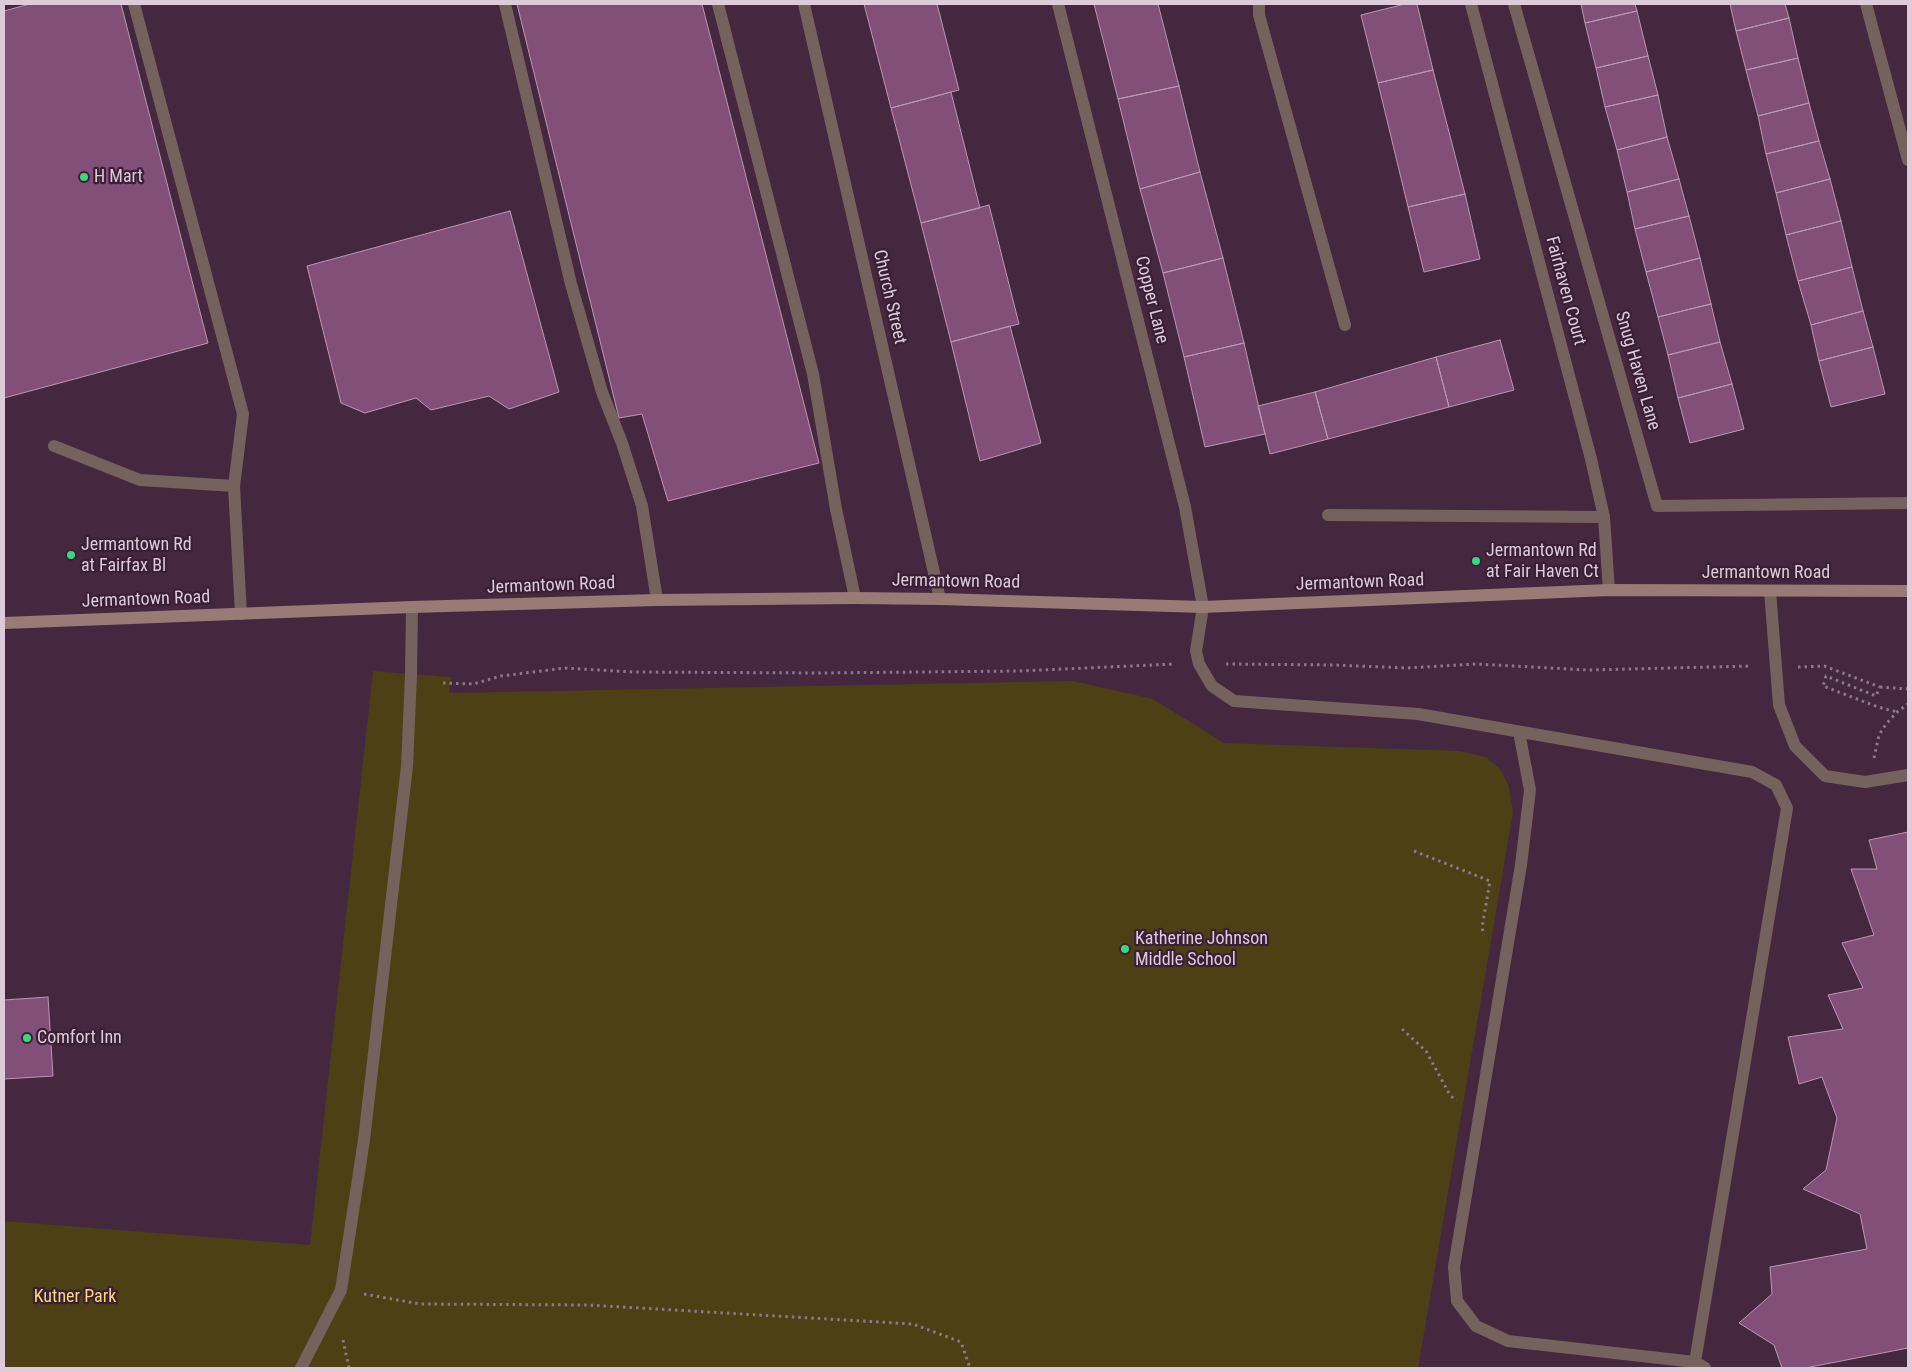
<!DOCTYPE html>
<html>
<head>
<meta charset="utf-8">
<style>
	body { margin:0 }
	#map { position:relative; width:1912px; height:1372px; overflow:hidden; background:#452840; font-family:"Roboto Condensed",sans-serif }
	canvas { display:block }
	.frame { position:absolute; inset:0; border:5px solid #ddcbd9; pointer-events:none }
</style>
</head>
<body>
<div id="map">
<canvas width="1912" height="1372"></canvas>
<div class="frame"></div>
</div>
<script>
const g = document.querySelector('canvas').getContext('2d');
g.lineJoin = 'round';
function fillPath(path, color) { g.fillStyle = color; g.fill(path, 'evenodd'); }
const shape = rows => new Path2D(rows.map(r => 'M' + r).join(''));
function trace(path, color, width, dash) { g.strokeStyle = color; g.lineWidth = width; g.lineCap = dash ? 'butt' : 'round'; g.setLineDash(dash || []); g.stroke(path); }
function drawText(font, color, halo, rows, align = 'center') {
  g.font = font + ' "Roboto Condensed",sans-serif'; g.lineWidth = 4.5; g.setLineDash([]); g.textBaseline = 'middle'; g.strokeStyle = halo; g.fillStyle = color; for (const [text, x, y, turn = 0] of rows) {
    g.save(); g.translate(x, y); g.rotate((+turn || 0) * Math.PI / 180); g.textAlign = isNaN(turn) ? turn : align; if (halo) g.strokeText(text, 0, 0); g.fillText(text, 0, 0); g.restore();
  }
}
fillPath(shape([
	[373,671,451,677,449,693,1073,681,1153,699,1224,743,1459,751,1486,757,1501,770,1509,787,1513,812,1418,1368,4,1368,4,1221,310,1245]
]), '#4c4014');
const building = shape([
	[30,4,121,4,208,343,4,398,4,11,30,4],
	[517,4,702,4,819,463,668,501,642,414,619,418,517,4],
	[864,4,937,4,959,90,891,108,864,4],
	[1094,4,1158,4,1179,86,1118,99,1094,4],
	[1405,4,1417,4,1433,70,1378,83,1361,15,1405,4],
	[1581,4,1635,4,1637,11,1585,23,1581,4],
	[1730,4,1785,4,1789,18,1736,31,1730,4],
	[1637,11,1648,56,1596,68,1585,23,1637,11],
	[1789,18,1798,58,1746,70,1736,31,1789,18],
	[1648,56,1658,95,1605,107,1596,68,1648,56],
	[1798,58,1809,103,1758,116,1746,70,1798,58],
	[1433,70,1465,194,1408,207,1378,83,1433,70],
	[1179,86,1200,172,1140,189,1118,99,1179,86],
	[951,92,980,208,921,223,891,108,951,92],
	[1658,95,1667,137,1617,150,1605,107,1658,95],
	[1809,103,1819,141,1766,154,1758,116,1809,103],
	[1667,137,1679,179,1627,192,1617,150,1667,137],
	[1819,141,1830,179,1776,193,1766,154,1819,141],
	[1200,172,1223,258,1163,273,1140,189,1200,172],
	[1679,179,1689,216,1635,229,1627,192,1679,179],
	[1830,179,1841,221,1786,235,1776,193,1830,179],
	[1465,194,1480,259,1424,272,1408,207,1465,194],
	[989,205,1019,324,951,342,921,223,989,205],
	[510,211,559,392,509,409,489,396,431,410,416,398,365,413,341,403,307,266,510,211],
	[1689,216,1700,258,1646,272,1635,229,1689,216],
	[1841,221,1852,267,1798,281,1786,235,1841,221],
	[1223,258,1244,343,1184,357,1163,273,1223,258],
	[1700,258,1711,304,1658,317,1646,272,1700,258],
	[1852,267,1863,311,1811,325,1798,281,1852,267],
	[1711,304,1720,342,1668,355,1658,317,1711,304],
	[1863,311,1873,347,1819,361,1811,325,1863,311],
	[1010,326,1041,443,980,461,951,342,1010,326],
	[1500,340,1514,390,1449,407,1436,357,1500,340],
	[1720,342,1732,384,1678,398,1668,355,1720,342],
	[1244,343,1265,434,1205,447,1184,357,1244,343],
	[1873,347,1885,394,1831,407,1819,361,1873,347],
	[1436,357,1449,407,1328,439,1315,392,1436,357],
	[1732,384,1744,429,1690,443,1678,398,1732,384],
	[1315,392,1328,439,1270,454,1258,406,1315,392],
	[1908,832,1908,1348,1805,1368,1782,1368,1774,1345,1739,1323,1772,1294,1770,1267,1867,1249,1860,1214,1803,1189,1826,1170,1837,1118,1822,1077,1799,1084,1788,1037,1843,1029,1828,995,1863,988,1842,943,1874,935,1851,869,1877,869,1869,840,1908,832],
	[48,997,53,1076,4,1079,4,1000,48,997]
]);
fillPath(building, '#814f78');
trace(building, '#ba98b3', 1);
trace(shape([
	[1226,664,1334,665,1406,668,1476,664,1588,670,1752,666],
	[1798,667,1824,666,1880,687,1876,696,1826,676,1823,686,1878,707,1897,712],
	[443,683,473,684,501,676,565,668,633,672,819,673,1019,671,1175,664],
	[1880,687,1908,689],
	[1874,758,1879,735,1886,724,1897,712,1908,704],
	[1414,851,1490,881,1482,928,1484,935],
	[1402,1029,1426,1051,1450,1095,1456,1101],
	[364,1294,420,1304,588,1305,913,1324,961,1342,970,1368],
	[343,1340,349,1368],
	[1219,1367,1219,1368]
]), '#8f778a', 3, [2.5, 4]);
trace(shape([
	[134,4,243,414,234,486],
	[505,4,571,284,602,392,622,443,642,506,657,600],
	[718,4,813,374,836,509,855,598],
	[54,446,140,480,234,486,241,614],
	[1328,515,1604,517],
	[1770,591,1779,705,1795,746,1825,776,1865,782,1908,775],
	[1203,607,1196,651,1199,664,1212,686,1234,701,1418,714,1752,772,1776,785,1787,808,1695,1362],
	[1519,732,1530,790,1521,865,1454,1267,1457,1301,1476,1326,1508,1341,1695,1362,1705,1368]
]), '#75625d', 12);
trace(shape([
	[804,4,940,599],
	[1058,4,1185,507,1203,607],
	[1259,4,1259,15,1345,325],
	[1471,4,1591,459,1604,517,1609,590],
	[1514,4,1657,506,1908,503],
	[1866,4,1908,160],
	[301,1368,341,1290,364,1140,407,766,411,676,412,607]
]), '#75625d', 12);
trace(shape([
	[4,623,412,607,657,600,855,598,940,599,1203,607,1609,590,1908,591]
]), '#987b74', 12);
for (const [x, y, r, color] of [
	[84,177,5,"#3bd77e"],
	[71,555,5,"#3bd77e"],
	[1476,561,5,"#3bd77e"],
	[1125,949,5,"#3bd77e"],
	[27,1038,5,"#3bd77e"]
]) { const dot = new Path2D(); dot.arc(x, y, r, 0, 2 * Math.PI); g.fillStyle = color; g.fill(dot); trace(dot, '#3a1f36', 2); }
drawText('18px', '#ddcbd9', '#3a1f36', [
	["H Mart",94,177],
	["Jermantown Rd",81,545],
	["at Fairfax Bl",81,566],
	["Jermantown Rd",1486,551],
	["at Fair Haven Ct",1486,572],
	["Katherine Johnson",1135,939],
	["Middle School",1135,960],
	["Comfort Inn",37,1038]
], 'left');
drawText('18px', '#ddcbd9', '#3a1f36', [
	["Fairhaven Court",1565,291,75],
	["Church Street",889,297,77],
	["Copper Lane",1151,300,76],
	["Snug Haven Lane",1637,371,74],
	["Jermantown Road",1766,573],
	["Jermantown Road",956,582,1],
	["Jermantown Road",1360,583,-2],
	["Jermantown Road",551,586,-2],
	["Jermantown Road",146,600,-2]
]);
drawText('18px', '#f5d97b', '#3a1f36', [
	["Kutner Park",75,1297]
]);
</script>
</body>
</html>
